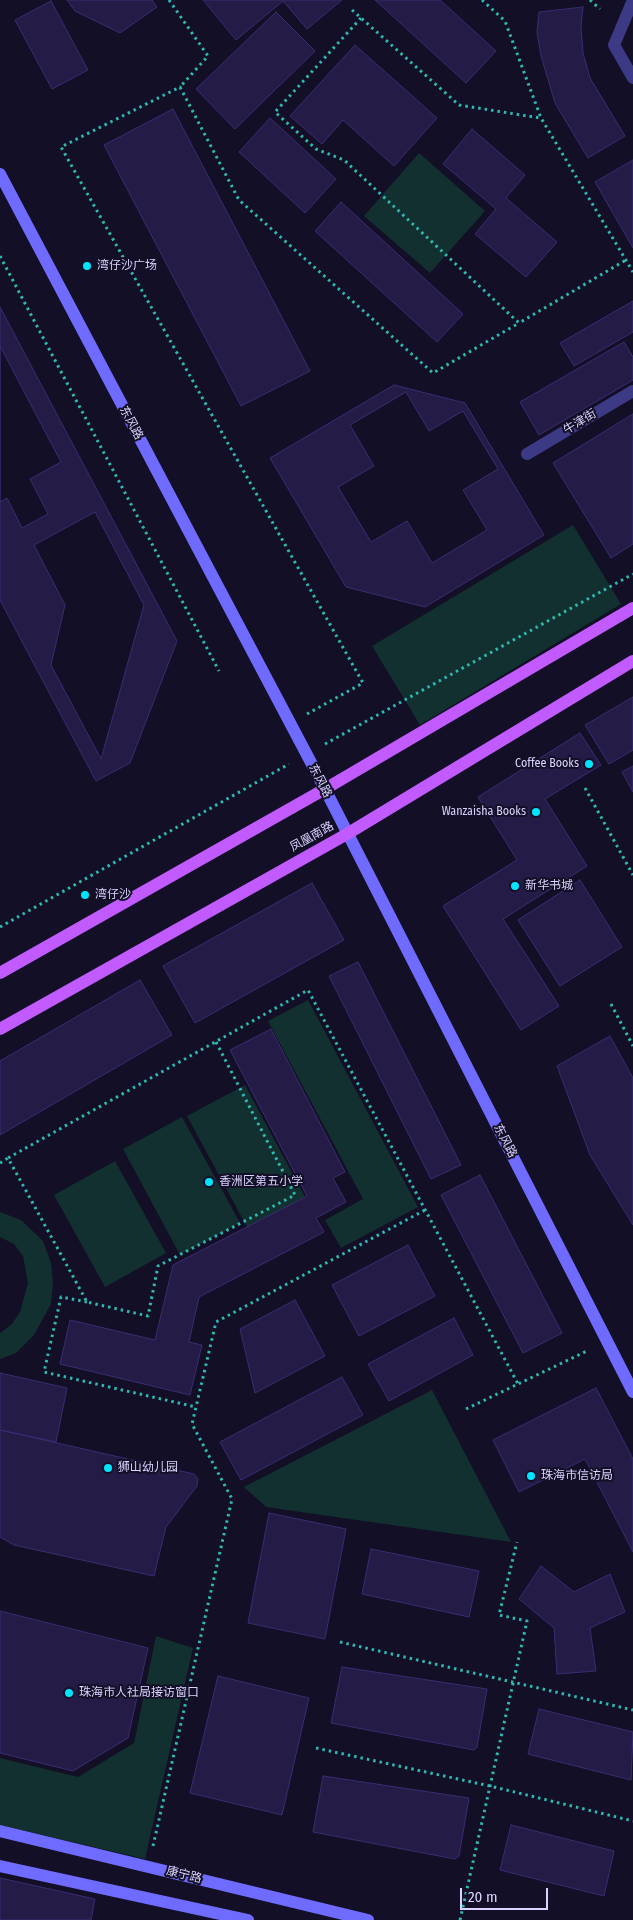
<!DOCTYPE html>
<html>
<head>
<meta charset="utf-8">
<style>
	body { margin:0 }
	#map { position:relative; width:633px; height:1920px; overflow:hidden; background:#130f26; font-family:"Fira Sans Condensed",sans-serif }
	canvas { display:block }
	.scale { position:absolute; left:460px; top:1888px; width:88px; height:22px; box-sizing:border-box; border:2px solid #d9d4ff; border-top:0; padding-left:6px; font-size:15px; line-height:18px; white-space:nowrap; color:#d9d4ff; -webkit-text-stroke:4px #130f26; paint-order:stroke }
</style>
</head>
<body>
<div id="map">
<canvas width="633" height="1920"></canvas>
<div class="scale">20 m</div>
</div>
<script>
const g = document.querySelector('canvas').getContext('2d');
g.lineJoin = 'round';
function fillPath(path, color) { g.fillStyle = color; g.fill(path, 'evenodd'); }
const shape = rows => new Path2D(rows.map(r => 'M' + r).join(''));
function trace(path, color, width, dash) { g.strokeStyle = color; g.lineWidth = width; g.lineCap = dash ? 'butt' : 'round'; g.setLineDash(dash || []); g.stroke(path); }
function drawText(font, color, halo, rows, align = 'center') {
  g.font = font + ' "Fira Sans Condensed","Noto Sans SC",sans-serif'; g.lineWidth = 4; g.setLineDash([]); g.textBaseline = 'middle'; g.strokeStyle = halo; g.fillStyle = color; for (const [text, x, y, turn = 0] of rows) {
    g.save(); g.translate(x, y); g.rotate((+turn || 0) * Math.PI / 180); g.textAlign = isNaN(turn) ? turn : align; if (halo) g.strokeText(text, 0, 0); g.fillText(text, 0, 0); g.restore();
  }
}
fillPath(shape([
	[419,153,485,211,430,273,364,216],
	[573,525,621,604,420,725,372,646],
	[308,1000,418,1207,341,1248,325,1220,363,1199,268,1021],
	[245,1085,305,1197,247,1227,187,1116],
	[182,1117,240,1223,180,1255,123,1149],
	[115,1161,166,1253,105,1287,54,1195],
	[0,1212,21,1220,43,1241,51,1263,53,1283,51,1304,34,1335,16,1353,0,1359,0,1333,12,1324,20,1312,28,1283,23,1256,14,1244,0,1237],
	[432,1390,511,1542,266,1507,244,1487],
	[156,1636,193,1648,145,1859,0,1825,0,1758,78,1777,134,1743]
]), '#12302f');
const building = shape([
	[67,0,152,0,157,7,120,33,75,11,67,0],
	[203,0,342,0,307,29,283,1,236,40,203,0],
	[375,0,440,0,496,51,466,83,375,0],
	[51,1,88,70,52,89,15,20,51,1],
	[583,7,581,26,583,53,590,78,625,136,588,158,555,103,541,56,537,32,539,12,583,7],
	[276,12,315,51,235,129,196,89,276,12],
	[355,45,437,118,394,166,343,120,322,144,290,116,355,45],
	[173,109,310,371,241,406,104,145,173,109],
	[270,118,336,179,305,213,239,152,270,118],
	[472,129,525,175,506,198,557,242,526,277,475,234,496,209,443,164,472,129],
	[633,160,633,248,595,182,633,160],
	[341,202,463,314,437,342,315,231,341,202],
	[633,301,633,332,574,366,560,343,633,301],
	[0,307,177,641,130,763,96,781,0,600,0,307],
	[624,342,633,357,633,380,539,435,520,402,624,342],
	[0,346,61,462,30,479,48,514,22,528,7,498,0,502,0,346],
	[394,385,465,403,544,535,425,607,346,587,270,458,394,385],
	[406,392,429,431,463,411,498,469,463,490,487,530,432,563,407,521,371,542,338,487,374,466,350,425,406,392],
	[633,414,633,544,611,558,553,463,633,414],
	[95,512,144,605,101,759,51,665,65,605,34,545,95,512],
	[633,697,633,750,609,764,585,725,633,697],
	[580,733,601,765,545,799,587,866,503,919,559,1006,521,1030,443,906,517,860,478,797,580,733],
	[633,766,633,792,622,772,633,766],
	[580,880,622,947,560,986,518,920,580,880],
	[312,883,344,940,195,1023,163,966,312,883],
	[358,962,461,1165,431,1179,329,976,358,962],
	[140,980,172,1035,0,1135,0,1061,140,980],
	[271,1029,345,1172,333,1178,346,1202,316,1218,324,1232,199,1297,189,1342,202,1345,190,1395,60,1364,70,1320,155,1340,173,1265,307,1196,230,1050,271,1029],
	[610,1036,633,1078,633,1225,590,1155,557,1066,610,1036],
	[480,1175,562,1333,523,1353,441,1195,480,1175],
	[408,1245,435,1296,359,1336,332,1285,408,1245],
	[295,1300,325,1356,255,1393,240,1329,295,1300],
	[454,1318,473,1355,389,1401,368,1364,454,1318],
	[0,1373,67,1388,56,1442,0,1430,0,1373],
	[342,1377,363,1415,241,1480,220,1442,342,1377],
	[596,1388,633,1459,633,1552,585,1459,519,1492,493,1440,596,1388],
	[0,1430,194,1474,198,1479,197,1486,166,1527,154,1576,14,1545,0,1537,0,1430],
	[269,1513,346,1529,325,1639,248,1623,269,1513],
	[371,1549,479,1571,469,1617,362,1594,371,1549],
	[541,1566,574,1592,610,1574,625,1612,590,1628,596,1671,557,1674,554,1628,519,1599,541,1566],
	[0,1611,148,1648,128,1738,73,1771,0,1753,0,1611],
	[342,1667,487,1689,477,1747,474,1750,331,1723,342,1667],
	[218,1676,309,1698,282,1815,190,1793,218,1676],
	[539,1709,633,1732,631,1780,528,1754,539,1709],
	[323,1776,469,1798,459,1856,455,1859,313,1832,323,1776],
	[511,1825,614,1851,604,1896,500,1870,511,1825],
	[0,1878,95,1899,91,1920,0,1920,0,1878]
]);
fillPath(building, '#241b47');
trace(building, '#3b2d73', 1);
trace(shape([
	[169,0,208,56,180,87],
	[482,0,505,21,541,118,633,272],
	[590,0,600,9],
	[352,10,459,105,540,118],
	[361,18,275,112,316,149,344,160,519,323,626,260],
	[0,256,219,671],
	[307,714,363,683,61,147,180,87,239,200,433,373,519,323],
	[325,744,633,574],
	[585,788,633,875],
	[0,927,289,764],
	[611,1004,633,1046],
	[216,1042,295,1195,158,1266,148,1316,87,1302,8,1158,308,990,518,1384],
	[0,1163,8,1158],
	[87,1302,61,1297,44,1372,196,1407],
	[466,1409,589,1350],
	[340,1642,633,1710],
	[316,1748,490,1786,633,1821],
	[153,1846,232,1499,192,1424,216,1322,425,1210],
	[460,1920,527,1621,499,1615,517,1542]
]), '#2fb8b0', 3, [2.5, 4]);
trace(shape([
	[633,0,614,45,633,78],
	[527,454,633,391]
]), '#3d3a85', 12);
trace(shape([
	[0,174,325,789,633,1392],
	[0,1831,368,1920],
	[0,1866,248,1920]
]), '#6f6bff', 12);
trace(shape([
	[0,973,325,789,633,608],
	[0,1029,347,834,633,661]
]), '#c25bff', 12);
for (const [x, y, r, color] of [
	[87,266,5,"#00e5ff"],
	[589,764,5,"#00e5ff"],
	[536,812,5,"#00e5ff"],
	[515,886,5,"#00e5ff"],
	[85,895,5,"#00e5ff"],
	[209,1182,5,"#00e5ff"],
	[108,1468,5,"#00e5ff"],
	[531,1476,5,"#00e5ff"],
	[69,1693,5,"#00e5ff"]
]) { const dot = new Path2D(); dot.arc(x, y, r, 0, 2 * Math.PI); g.fillStyle = color; g.fill(dot); trace(dot, '#130f26', 2); }
drawText('12px', '#d9d4ff', '#130f26', [
	["湾仔沙广场",97,266],
	["Coffee Books",579,764,"right"],
	["Wanzaisha Books",526,812,"right"],
	["新华书城",525,886],
	["湾仔沙",95,895],
	["香洲区第五小学",219,1182],
	["狮山幼儿园",118,1468],
	["珠海市信访局",541,1476],
	["珠海市人社局接访窗口",79,1693]
], 'left');
drawText('12px', '#d9d4ff', '#130f26', [
	["牛津街",580,422,-31],
	["东风路",131,423,62],
	["东风路",320,781,63],
	["凤凰南路",312,837,-29],
	["东风路",505,1141,63],
	["康宁路",184,1875,14]
]);
</script>
</body>
</html>
